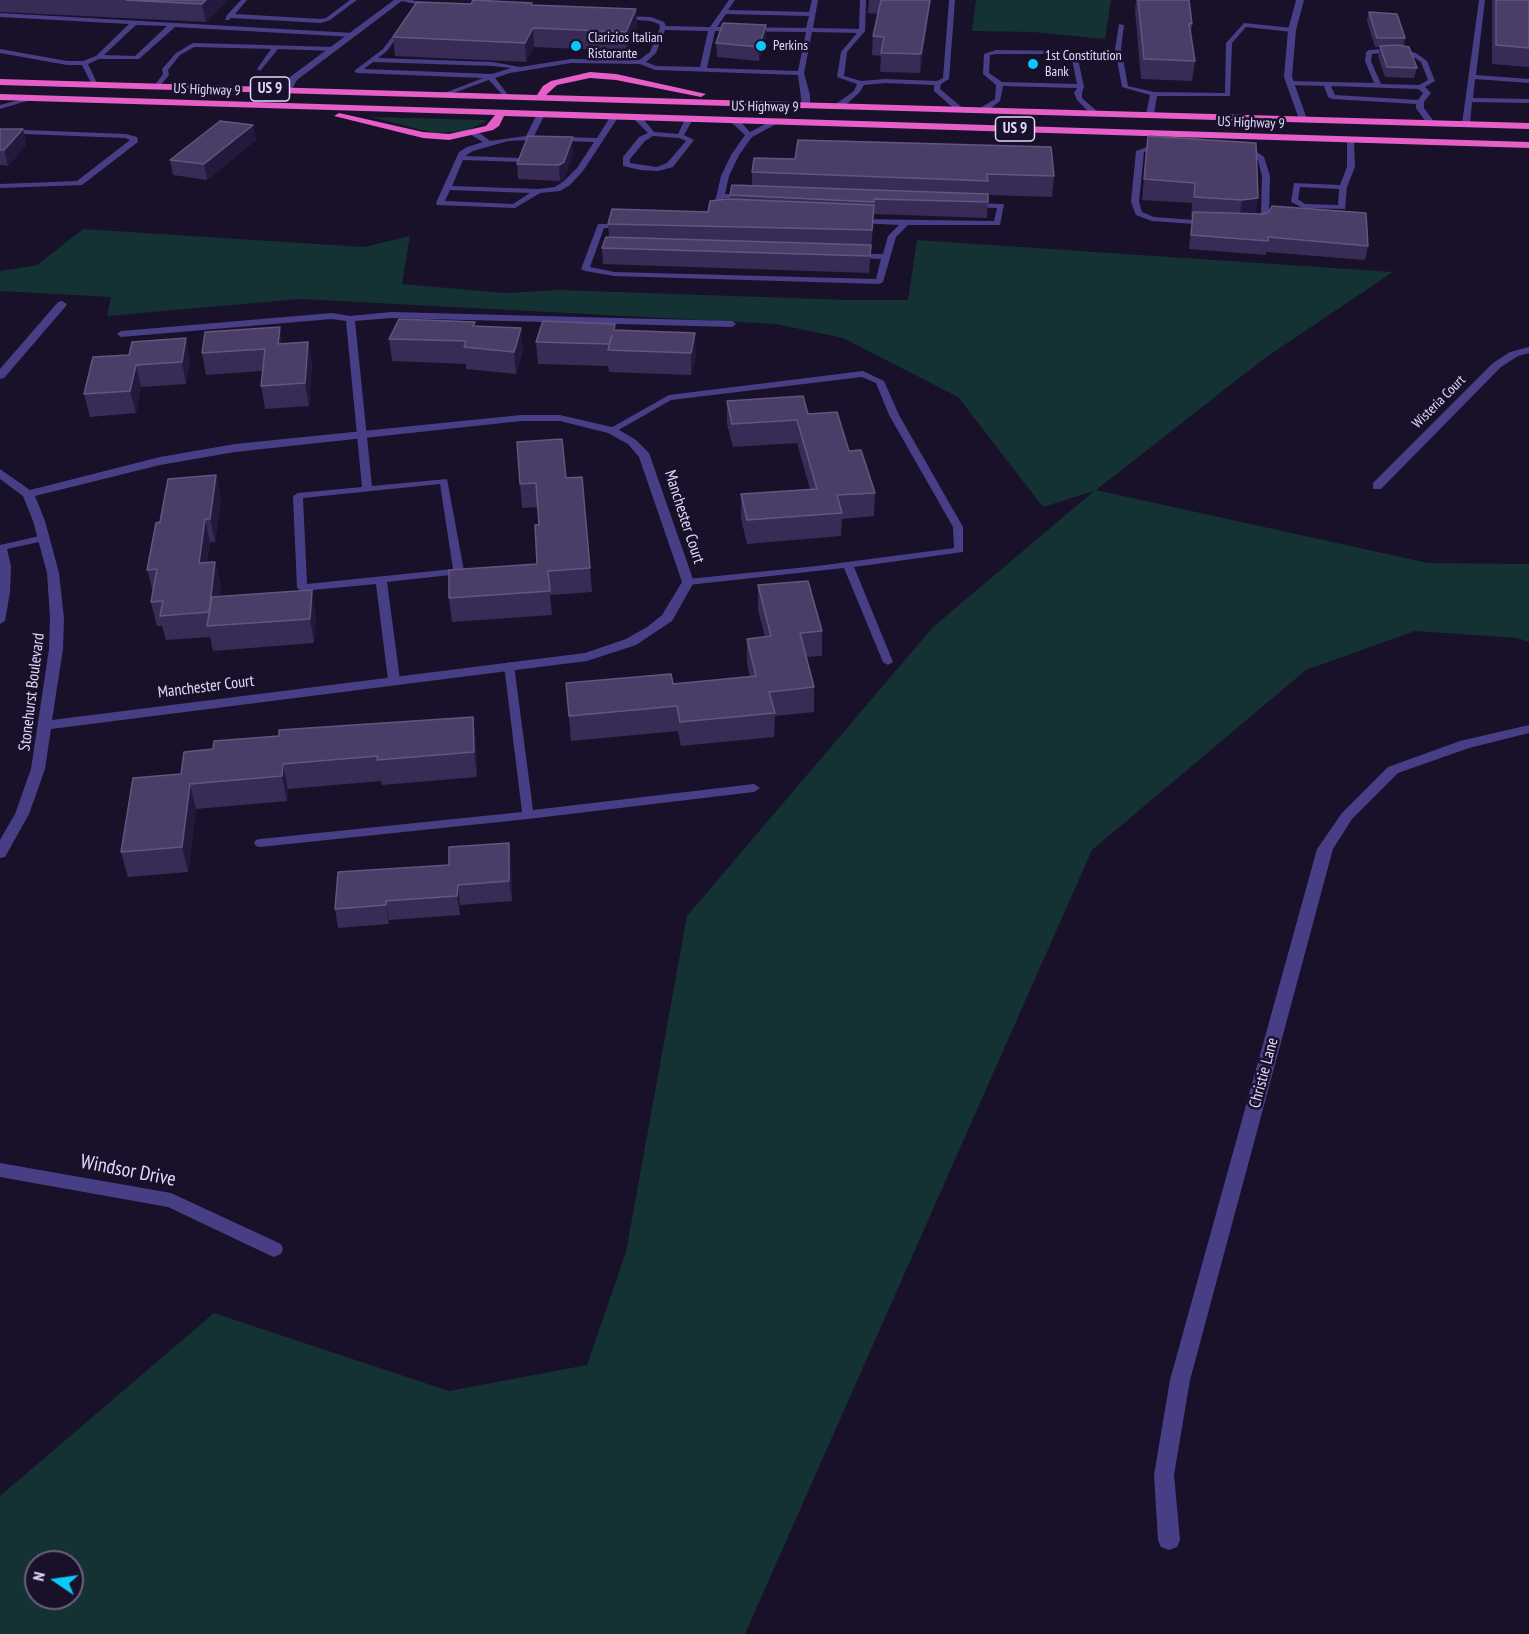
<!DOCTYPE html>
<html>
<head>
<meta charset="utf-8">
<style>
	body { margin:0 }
	#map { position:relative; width:1529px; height:1634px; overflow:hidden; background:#181129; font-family:"PT Sans Narrow",sans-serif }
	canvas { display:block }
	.north { position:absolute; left:24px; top:1550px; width:60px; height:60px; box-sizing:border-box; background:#181129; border:2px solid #69617e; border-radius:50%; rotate:283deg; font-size:16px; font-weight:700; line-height:24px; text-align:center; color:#e2dafe }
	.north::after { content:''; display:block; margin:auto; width:21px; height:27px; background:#0cc8f8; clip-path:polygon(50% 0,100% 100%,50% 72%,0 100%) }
</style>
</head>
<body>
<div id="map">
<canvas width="1529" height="1634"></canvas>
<div class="north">N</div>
</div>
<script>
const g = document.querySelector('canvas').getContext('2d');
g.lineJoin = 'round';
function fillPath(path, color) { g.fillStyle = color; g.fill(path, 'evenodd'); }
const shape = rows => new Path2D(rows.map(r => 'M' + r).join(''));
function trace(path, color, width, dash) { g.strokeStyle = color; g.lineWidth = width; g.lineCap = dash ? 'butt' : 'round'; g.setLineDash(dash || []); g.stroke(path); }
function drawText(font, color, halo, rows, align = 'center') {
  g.font = font + ' "PT Sans Narrow",sans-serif'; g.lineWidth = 5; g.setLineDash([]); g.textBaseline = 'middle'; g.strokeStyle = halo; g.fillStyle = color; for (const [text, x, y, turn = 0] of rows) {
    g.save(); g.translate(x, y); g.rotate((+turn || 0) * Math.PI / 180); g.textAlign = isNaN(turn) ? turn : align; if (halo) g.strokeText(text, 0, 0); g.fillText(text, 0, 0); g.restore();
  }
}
fillPath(shape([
	[976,0,1111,0,1105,39,1033,32,972,31],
	[371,117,484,120,487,121,466,131,434,133],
	[83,229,364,247,410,236,402,284,506,293,559,290,850,300,908,300,917,240,1393,272,1265,358,1096,490,1428,563,1529,564,1529,642,1517,638,1415,631,1306,670,1092,850,745,1634,0,1634,0,1496,214,1313,449,1391,587,1365,626,1252,687,916,933,627,1094,491,1043,507,958,397,843,338,776,324,300,299,107,316,111,297,0,291,0,271,37,265],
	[36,1562,72,1562,72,1598,36,1598]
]), '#143133');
fillPath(shape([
	[241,0,247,0,235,14,321,19,326,18,350,0,357,0,330,20,321,23,231,18,229,20,225,20,227,15,241,0],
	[396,0,411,0,434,5,431,7,396,0],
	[729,0,735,0,728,10,809,12,812,0,818,0,813,28,859,29,860,0,866,0,865,31,847,52,844,76,861,81,885,79,937,81,943,78,949,0,955,0,949,79,941,84,940,89,965,110,958,112,934,91,934,85,885,83,864,85,859,93,842,108,836,108,836,104,854,91,857,84,837,77,841,52,857,33,812,32,804,73,810,95,810,105,806,107,802,105,798,75,655,70,640,64,571,63,510,73,495,78,509,96,505,98,489,80,448,95,442,94,483,78,357,73,354,71,383,49,402,24,405,26,387,51,378,58,493,62,520,67,571,59,639,60,650,52,660,28,659,24,650,21,622,19,619,17,620,16,651,17,664,22,666,26,710,27,729,0],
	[726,14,809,16,806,28,717,27,726,14],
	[665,30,708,31,700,67,656,66,646,62,656,53,665,30],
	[715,31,806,32,798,71,707,68,715,31],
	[373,62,493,66,511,68,492,74,364,69,373,62],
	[1479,0,1485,0,1476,75,1529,79,1529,83,1475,79,1473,98,1529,99,1529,103,1472,102,1470,124,1466,126,1462,124,1479,0],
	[0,13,353,33,356,35,353,37,175,27,139,59,99,59,88,64,98,85,95,87,92,85,82,65,67,65,0,53,0,49,67,61,83,61,96,56,129,24,0,17,0,13],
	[136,25,167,26,135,56,104,55,136,25],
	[1244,23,1292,28,1295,30,1292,32,1246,27,1232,43,1230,96,1157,96,1154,114,1150,116,1146,114,1150,95,1122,87,1115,49,1119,24,1124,25,1121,49,1128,86,1154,92,1225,93,1226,43,1244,23],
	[193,43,334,47,337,49,334,51,278,49,260,71,257,69,271,49,194,47,180,55,168,70,169,75,159,87,155,87,154,86,163,74,162,69,176,53,193,43],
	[1396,48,1416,53,1427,61,1435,81,1425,87,1431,93,1424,102,1424,108,1435,123,1434,125,1428,125,1416,108,1416,104,1332,99,1328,97,1324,86,1289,85,1286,83,1289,81,1374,83,1365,61,1366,52,1369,50,1396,48],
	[1396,52,1412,56,1421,62,1428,80,1419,85,1381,84,1371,61,1372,54,1396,52],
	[1331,86,1418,89,1423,93,1418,100,1335,95,1331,86],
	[996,50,1076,51,1084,86,1082,93,1082,98,1099,113,1092,115,1077,100,1074,93,1077,88,1003,86,1000,101,986,112,980,112,980,108,995,99,996,85,983,74,984,54,996,50],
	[996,54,1071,54,1077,84,1002,82,989,73,990,55,996,54],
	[31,97,37,98,0,109,0,105,31,97],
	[538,112,545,114,534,136,597,138,612,114,619,116,583,171,570,185,560,191,540,193,515,208,437,205,436,203,459,152,467,147,483,142,471,135,471,131,477,131,490,141,526,136,538,112],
	[529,140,594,142,577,168,564,181,555,187,538,189,452,186,463,160,521,162,525,160,521,158,465,156,473,151,508,141,529,140],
	[450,190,530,193,513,204,445,201,450,190],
	[634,115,640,115,654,132,678,134,686,117,692,117,693,119,684,135,694,140,673,167,658,171,640,170,623,166,623,157,639,137,648,133,634,119,634,115],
	[653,136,679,138,686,141,667,163,657,167,630,163,630,159,645,141,653,136],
	[731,118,737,118,750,132,775,119,782,121,752,137,739,155,729,176,725,194,747,195,751,197,747,199,724,198,720,215,716,217,712,215,721,176,731,155,745,135,731,122,731,118],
	[0,129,126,134,137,137,138,142,82,185,0,188,0,184,77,181,130,140,125,138,0,133,0,129],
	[1347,138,1354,140,1355,167,1347,187,1345,209,1303,208,1291,202,1294,183,1340,185,1347,167,1347,138],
	[1300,187,1339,189,1338,205,1305,204,1298,199,1300,187],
	[1150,146,1154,148,1153,150,1144,152,1139,202,1142,212,1154,217,1207,221,1211,223,1210,225,1152,221,1136,215,1131,202,1136,151,1150,146],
	[1251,152,1257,152,1264,157,1270,176,1269,216,1266,224,1257,226,1253,224,1260,221,1261,216,1262,176,1258,160,1251,156,1251,152],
	[971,203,1004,204,1000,225,908,225,896,237,883,282,879,284,614,276,585,271,581,269,598,224,626,224,626,228,604,228,590,267,614,272,876,279,881,259,855,258,851,256,855,254,883,254,888,236,899,225,858,223,855,223,855,219,994,221,997,208,974,207,971,207,971,203],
	[391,312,732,321,736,324,732,327,391,318,355,321,372,486,447,479,464,571,459,574,387,582,400,680,394,683,388,680,376,584,302,591,297,588,293,496,298,493,362,487,346,321,332,319,121,337,117,334,121,331,332,313,350,316,391,312],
	[440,484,453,569,307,584,303,498,440,484],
	[863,371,884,381,899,415,963,527,963,552,854,567,893,662,888,665,883,662,844,568,688,585,683,582,688,579,817,566,954,548,953,527,889,415,876,383,862,377,671,400,615,432,609,432,607,430,669,395,863,371],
	[44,535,49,538,48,540,7,549,11,566,10,592,5,621,0,624,0,545,44,535],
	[509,662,514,665,533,810,754,784,760,788,754,792,528,819,260,847,256,846,254,843,256,840,260,839,522,812,504,665,509,662]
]), '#483e86');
fillPath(shape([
	[394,0,403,0,297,80,290,92,284,92,283,90,290,77,394,0],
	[1296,0,1304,0,1296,30,1292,77,1307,119,1303,122,1299,119,1284,77,1288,30,1296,0],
	[62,301,67,304,66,306,4,378,0,379,0,369,58,302,62,301],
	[1529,347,1529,353,1518,356,1501,367,1381,489,1373,489,1373,483,1493,363,1510,352,1529,347],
	[521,415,560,415,616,428,636,440,649,453,694,582,672,621,636,645,587,661,51,729,45,769,29,814,5,857,0,858,0,840,15,814,31,769,49,649,50,618,47,573,33,521,23,496,0,479,0,469,30,490,160,457,235,444,521,415],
	[521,421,560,421,608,433,628,444,639,457,682,582,662,615,647,627,626,639,585,653,52,720,63,649,64,618,59,573,45,521,35,496,160,465,235,452,521,421],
	[1529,725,1529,733,1469,748,1398,773,1352,819,1333,849,1190,1380,1174,1475,1180,1540,1177,1547,1169,1550,1161,1547,1158,1540,1154,1475,1170,1380,1317,849,1342,813,1388,767,1460,741,1529,725],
	[0,1163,171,1193,281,1244,283,1249,281,1254,274,1257,267,1254,168,1207,0,1177,0,1163]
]), '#483e86');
fillPath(shape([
	[590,72,616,74,706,94,701,97,616,80,590,78,557,85,546,95,1529,123,1529,129,0,85,0,79,537,95,543,86,551,81,590,72],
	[0,94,1529,142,1529,148,504,116,499,126,493,130,449,140,423,138,334,116,339,113,423,132,449,134,486,126,495,115,0,100,0,94]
]), '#e65ec8');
fillPath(shape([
	[0,0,228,0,206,22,0,12],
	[869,0,931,0,920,73,880,72,881,56,872,55,873,36,878,14,868,13],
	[1136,0,1189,0,1192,24,1191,34,1195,61,1192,81,1141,79,1135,10],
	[1492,0,1529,0,1529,67,1492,64],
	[532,3,533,5,636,9,637,28,626,51,534,47,526,62,395,56,393,37,471,4],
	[1369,12,1405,38,1404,46,1417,68,1414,78,1385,77,1378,56,1380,47,1375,47,1367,21],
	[766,39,759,61,717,57,716,43],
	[253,125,256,140,207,180,173,175,170,160],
	[0,129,23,129,26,145,8,166,0,165],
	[1148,136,1256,143,1256,214,1368,246,1365,260,1266,252,1266,255,1189,249,1192,217,1191,217,1192,203,1142,200],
	[573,137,573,153,565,177,560,181,518,179,517,164],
	[754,158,1054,176,1052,197,988,195,987,218,874,214,869,273,603,264,602,248,609,238,608,224,708,212,730,200,730,195,752,186,752,172],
	[475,327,523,350,516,374,466,369,466,364,392,361,389,339],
	[616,330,696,355,691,375,609,372,608,366,538,364,536,342],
	[308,342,312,364,309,406,265,409,261,386,262,371,206,375,202,353,282,343],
	[93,357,190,360,186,384,141,387,136,413,90,417,84,394],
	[727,401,808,414,849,451,875,493,874,516,842,519,841,536,747,544,741,518,741,494,810,489,797,443,733,447,727,424],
	[216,475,221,499,215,542,210,542,207,563,215,562,221,586,219,597,316,614,314,643,213,651,210,637,166,640,162,626,157,626,151,602,153,592,147,570,160,522],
	[566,478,590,568,592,592,550,595,552,615,452,622,449,598,537,564,539,525,538,507,522,508,520,484],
	[758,585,822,631,822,656,806,657,814,687,814,712,775,716,774,737,681,746,678,731,571,741,566,683,673,684,750,677,747,663,747,639,765,637,758,610],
	[473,717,476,742,477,777,382,785,381,781,288,789,287,801,196,809,188,872,128,877,121,852,181,774,213,749,279,736],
	[509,843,511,862,512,901,460,905,460,915,389,920,389,924,338,928,335,909]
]), '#382b56');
fillPath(shape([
	[206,0,228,0,206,22,202,4],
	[930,0,931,0,920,73,921,54],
	[636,9,637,28,626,51,626,32],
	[766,25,766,39,759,61,759,47],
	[533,28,534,47,526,62,525,43],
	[253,125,256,140,207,180,204,164],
	[23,129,26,145,8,166,4,150],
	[573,137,573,153,565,177,560,181,559,165],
	[1258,198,1255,219,1239,221,1242,200],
	[280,327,283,350,278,344],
	[521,328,523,350,516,374,514,352],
	[695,333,696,355,691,375,691,353],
	[186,338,190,360,186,384,182,362],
	[308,342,312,364,309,406,305,383],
	[136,365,141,387,136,413,130,391],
	[216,475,221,499,215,542,210,519],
	[205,519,210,542,204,587,199,563],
	[215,562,221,586,215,626,212,626,209,612],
	[312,590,316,614,314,643,310,619],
	[473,717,476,742,477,777,474,752],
	[283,764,288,789,287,801,282,776],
	[190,784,196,809,188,872,182,847],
	[509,843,511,862,512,901,509,881],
	[458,885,460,905,460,915,457,896],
	[386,901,389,920,389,924,386,905]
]), '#23193c');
const building = shape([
	[126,0,206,0,202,4,126,0],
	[473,0,532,3,531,5,636,9,626,32,533,28,525,43,393,37,417,2,471,4,473,0],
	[881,0,930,0,921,54,881,53,884,37,873,36,881,0],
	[1138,0,1189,0,1192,24,1189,23,1195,61,1144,59,1138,0],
	[1496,0,1529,0,1529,48,1496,45,1496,0],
	[1369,12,1397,14,1405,38,1377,38,1369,12],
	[723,23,766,25,759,47,716,43,723,23],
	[1398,45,1409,47,1417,68,1387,67,1380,46,1398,45],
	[220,121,253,125,204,164,170,160,220,121],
	[0,129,23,129,4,150,0,150,0,129],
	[528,136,573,137,564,162,559,165,517,164,528,136],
	[1148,136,1256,143,1258,198,1242,200,1194,197,1195,183,1144,179,1148,136],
	[798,140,1051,147,1054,176,987,174,988,181,752,172,754,158,795,159,798,140],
	[732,185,988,194,988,202,874,199,874,202,730,195,732,185],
	[728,199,874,205,872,230,608,224,612,209,708,212,710,201,728,199],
	[1272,206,1366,213,1368,246,1268,237,1268,241,1191,235,1193,212,1262,214,1269,212,1272,206],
	[606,237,871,245,870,256,602,248,606,237],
	[399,319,475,322,473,326,521,328,514,352,464,347,466,341,389,339,399,319],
	[543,321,615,324,614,330,695,333,691,353,608,350,612,335,609,344,536,342,543,321],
	[280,327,278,344,308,342,305,383,261,386,265,349,202,353,205,332,280,327],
	[186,338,182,362,136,365,130,391,84,394,93,357,129,355,132,342,186,338],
	[803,396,808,414,837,412,849,451,861,450,875,493,837,495,842,513,747,520,741,494,817,489,797,420,732,424,727,401,803,396],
	[562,439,566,478,582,477,590,568,548,571,550,591,449,598,449,570,537,564,535,525,539,525,536,483,520,484,517,442,562,439],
	[216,475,210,519,205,519,199,563,215,562,209,612,160,616,163,601,151,602,157,569,147,570,156,523,160,522,168,479,216,475],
	[808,581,822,631,800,633,814,687,769,692,775,713,680,722,677,706,569,716,566,683,671,674,673,684,756,676,747,639,771,636,758,585,808,581],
	[312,590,310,619,207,626,212,597,312,590],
	[473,717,474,752,377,760,378,756,283,764,282,776,190,784,182,847,121,852,133,778,181,774,184,752,213,749,214,741,279,736,279,730,473,717],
	[509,843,509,881,458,885,457,896,386,901,386,905,335,909,338,872,449,865,449,847,509,843]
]);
fillPath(building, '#4a3e68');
trace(building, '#62567f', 1.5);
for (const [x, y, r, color] of [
	[576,46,6,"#0cc8f8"],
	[761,46,6,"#0cc8f8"],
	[1033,64,6,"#0cc8f8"]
]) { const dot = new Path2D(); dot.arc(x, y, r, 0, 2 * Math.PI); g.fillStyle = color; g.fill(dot); trace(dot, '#181129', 2); }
drawText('14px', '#e2dafe', '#181129', [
	["Clarizios Italian",588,38],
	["Ristorante",588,54],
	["Perkins",773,46],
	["1st Constitution",1045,56],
	["Bank",1045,72]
], 'left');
drawText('14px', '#e2dafe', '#181129', [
	["US Highway 9",207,90,2],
	["US Highway 9",765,107,1],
	["US Highway 9",1251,123,2],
	["Wisteria Court",1439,402,-45]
]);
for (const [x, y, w] of [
	[270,89,39],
	[1015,129,39]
]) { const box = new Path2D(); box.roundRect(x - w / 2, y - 12, w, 24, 4.5); g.fillStyle = '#181129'; g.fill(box); trace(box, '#e2dafe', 1.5); }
drawText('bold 15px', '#e2dafe', null, [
	["US 9",270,89],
	["US 9",1015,129]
]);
drawText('16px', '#e2dafe', '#181129', [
	["Manchester Court",684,517,72],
	["Manchester Court",206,687,-7],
	["Stonehurst Boulevard",32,692,-83],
	["Christie Lane",1264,1073,-75]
]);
drawText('20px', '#e2dafe', '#181129', [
	["Windsor Drive",128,1171,11]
]);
</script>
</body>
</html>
